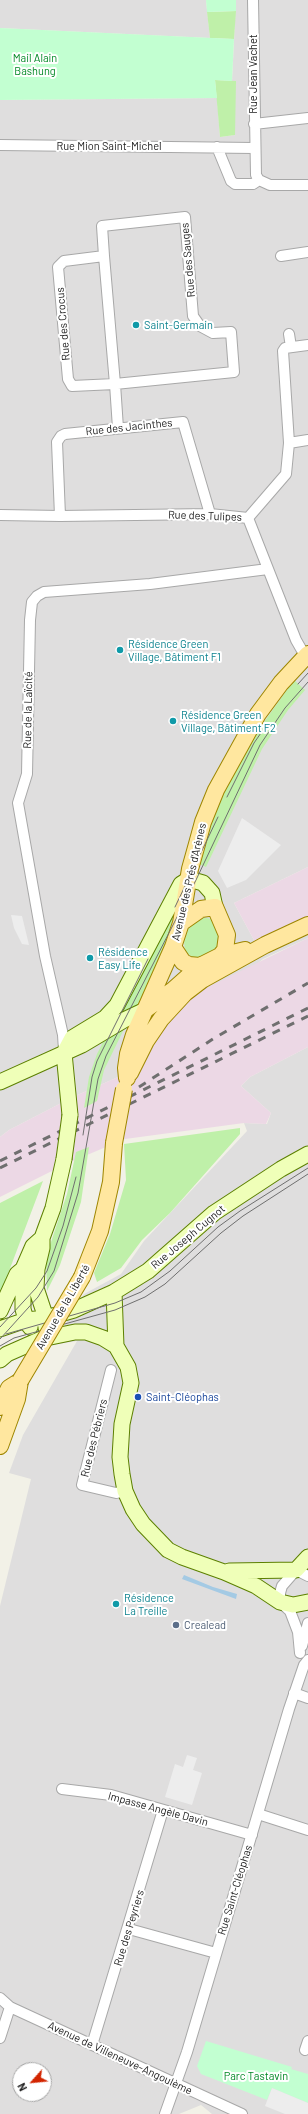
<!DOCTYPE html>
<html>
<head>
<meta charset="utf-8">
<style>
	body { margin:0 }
	#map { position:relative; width:308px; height:2114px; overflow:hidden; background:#f2f1e7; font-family:Barlow,sans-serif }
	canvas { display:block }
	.north { position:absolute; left:12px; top:2062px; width:40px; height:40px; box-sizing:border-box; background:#fff; border:1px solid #a6a6a6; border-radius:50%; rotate:243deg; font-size:11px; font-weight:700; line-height:16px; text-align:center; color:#212121 }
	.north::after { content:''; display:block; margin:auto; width:14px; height:18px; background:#d22500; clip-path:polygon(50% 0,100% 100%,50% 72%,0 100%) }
</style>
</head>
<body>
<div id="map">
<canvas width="308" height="2114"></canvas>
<div class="north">N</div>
</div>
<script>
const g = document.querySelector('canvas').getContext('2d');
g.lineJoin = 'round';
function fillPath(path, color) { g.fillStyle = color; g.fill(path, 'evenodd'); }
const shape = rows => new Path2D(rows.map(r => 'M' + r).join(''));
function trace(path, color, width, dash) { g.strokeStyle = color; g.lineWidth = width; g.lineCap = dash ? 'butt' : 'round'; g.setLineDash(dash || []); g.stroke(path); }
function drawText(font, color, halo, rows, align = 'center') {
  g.font = font + ' Barlow,sans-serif'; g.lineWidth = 4; g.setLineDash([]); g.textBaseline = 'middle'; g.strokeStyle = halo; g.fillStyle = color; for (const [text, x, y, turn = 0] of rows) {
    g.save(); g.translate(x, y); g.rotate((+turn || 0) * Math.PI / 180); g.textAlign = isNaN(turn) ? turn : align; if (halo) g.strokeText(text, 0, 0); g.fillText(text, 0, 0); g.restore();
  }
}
fillPath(shape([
	[0,0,206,0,210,38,0,28],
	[236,0,308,0,308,867,234,903,255,942,308,916,308,938,263,959,134,1070,73,1097,9,1130,0,1137,0,100,217,98,220,137,235,135,235,81,232,81],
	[308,1047,308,2114,212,2114,201,2105,179,2114,0,2114,0,1606,31,1479,9,1473,23,1435,77,1341,52,1345,84,1294,121,1274,144,1241,247,1131,244,1123,267,1124,271,1113,241,1086,250,1077],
	[20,2070,44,2070,44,2094,20,2094]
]), '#dfdede');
fillPath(shape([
	[308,867,308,916,255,942,234,903],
	[308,938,308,1047,250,1077,241,1086,271,1113,266,1124,244,1123,125,1139,68,1163,0,1197,0,1137,9,1130,73,1097,134,1070,181,1005,202,990]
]), '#ecd8e5');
fillPath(shape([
	[236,11,234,39,210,38,207,12],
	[215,80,236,81,235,135,220,137],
	[294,680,305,690,288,710,262,749,206,867,199,864,202,850,218,802,252,739],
	[178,892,172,931,136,1009,112,1022],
	[201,917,212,919,219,928,219,948,205,958,193,958,185,951,184,941,189,927],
	[126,1025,104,1070,97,1101,84,1108,89,1077,97,1054,106,1036],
	[240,1128,240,1134,170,1213,142,1240,121,1268,97,1282,94,1273,110,1234,126,1180,124,1144],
	[89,1147,81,1202,60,1265,47,1291,46,1263,49,1248,67,1194,76,1152],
	[43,1181,20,1242,0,1295,0,1203]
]), '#bff0a9');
fillPath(shape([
	[206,0,236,0,236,11,207,12],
	[0,28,234,39,232,81,215,80,217,98,0,100],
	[206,2041,292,2067,291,2069,308,2074,308,2103,272,2088,267,2100,201,2074,197,2066]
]), '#c2ffd1');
fillPath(shape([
	[242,818,281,845,246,880,227,888,218,871],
	[11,915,22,916,29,945,22,944,14,928],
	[187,1755,197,1758,193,1770,202,1773,192,1805,165,1797,175,1764,183,1767],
	[272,2088,308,2103,308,2114,285,2114,265,2106]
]), '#ededed');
fillPath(shape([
	[184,1575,213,1587,237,1594,236,1599,182,1579]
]), '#a4cae4');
const street = shape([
	[253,0,256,175,259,180,270,185,308,185],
	[254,124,308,118],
	[0,145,254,148],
	[217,147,231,181,235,184,253,184,259,180],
	[104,256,64,261,58,267,68,379,72,386,115,384,234,372,231,332,213,333,200,326,193,316,185,217,102,226,104,256,115,384,118,428],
	[281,256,308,252],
	[289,334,291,347],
	[289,443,308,440],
	[0,515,60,516,210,514,248,518],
	[60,516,57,442,61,436,65,434,183,422,210,514],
	[248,518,286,474,289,443,283,351,285,348,308,345],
	[248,518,296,640,308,661],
	[64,1051,63,1035,45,956,18,803,27,774,30,620,32,602,37,596,44,592,150,584,268,569],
	[111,1370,82,1485,116,1493,125,1491],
	[302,1646,308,1623],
	[300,1653,298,1632,290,1611,280,1602,280,1593,282,1586,296,1570,308,1576],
	[294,1693,308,1698],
	[62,1789,111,1795,252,1835],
	[258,1814,308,1830],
	[129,1929,216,1953],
	[0,1998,10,2007,242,2114],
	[0,2038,10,2007],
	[92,2045,163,1810],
	[305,2050,308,2041],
	[165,2114,187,2052,289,1709,304,1665,308,1660]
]);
const secondary = shape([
	[64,1053,72,1038,105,1018,117,1005,181,884,189,879,203,883,212,893,215,907],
	[64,1053,70,1115],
	[0,1082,82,1045,124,1020,143,1011],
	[114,1292,116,1346],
	[0,1311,17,1274,23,1269],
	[30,1327,26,1320,23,1309,23,1269,33,1246,42,1238],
	[46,1328,46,1318,36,1288,37,1269,42,1248,42,1238,53,1208,64,1159],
	[0,1329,26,1320,46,1318,74,1310,114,1292,148,1271,214,1213,281,1169,308,1154],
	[0,1360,7,1354,41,1339,75,1332,86,1332,103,1338,116,1346,128,1367,131,1383,122,1424,120,1457,122,1474,125,1491,133,1509,143,1524,168,1550,182,1557,224,1572,256,1586,280,1602,293,1605,308,1602],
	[229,1571,296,1570,308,1557]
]);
const primary = shape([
	[181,923,201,909,215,907,227,935,225,950,220,956],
	[173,947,183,962,189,965,200,966],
	[145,1010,173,990,200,966,220,956,245,950],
	[130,1073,146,1041,161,1019,185,993,202,980,265,945,308,925],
	[127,1078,126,1068,128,1054,134,1035,173,947,181,923,190,869,197,844,203,822,216,790,258,714,281,683,308,654],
	[82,1277,100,1231,111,1182,114,1143],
	[0,1407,9,1388,20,1381],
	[0,1446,17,1399,20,1381]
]);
trace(street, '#a8a8a8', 12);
trace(secondary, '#5c8000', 17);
trace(primary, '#9e8600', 18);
trace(street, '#fff', 10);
trace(secondary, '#efffb8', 15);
trace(primary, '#ffe79f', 16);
trace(shape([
	[298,684,308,673],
	[227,797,254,743,263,730],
	[175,907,218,817],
	[83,1135,92,1077,97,1061,148,959],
	[0,1327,36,1288,47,1271,63,1226,76,1177],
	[6,1334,115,1303,141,1292,170,1271,218,1227,240,1211,308,1168],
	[0,1339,38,1297,54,1271,78,1193,98,1079,106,1056,196,880,260,745,285,708,308,682],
	[0,1346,14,1338,115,1310,145,1297,165,1284,221,1233,243,1216,308,1174]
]), '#6f6f6f', 1);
trace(shape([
	[139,1087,213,1039,308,983],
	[0,1161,308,1008],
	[0,1168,308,1016]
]), '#6f6f6f', 3, [8, 8]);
const secondaryBridge = shape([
	[64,1159,70,1115]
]);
const primaryBridge = shape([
	[114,1143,124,1089],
	[20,1381,82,1277]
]);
trace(secondaryBridge, '#5c8000', 17, []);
trace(primaryBridge, '#9e8600', 18, []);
trace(secondaryBridge, '#efffb8', 15);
trace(primaryBridge, '#ffe79f', 16);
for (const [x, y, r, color] of [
	[136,325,4,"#0f9aa8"],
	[120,650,4,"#0f9aa8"],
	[173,721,4,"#0f9aa8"],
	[90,958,4,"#0f9aa8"],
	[138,1397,4,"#1a4fb4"],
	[116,1604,4,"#0f9aa8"],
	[176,1625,4,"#5c6f8a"]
]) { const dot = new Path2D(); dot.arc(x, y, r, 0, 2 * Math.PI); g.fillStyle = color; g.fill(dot); trace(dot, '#fff', 1.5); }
drawText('11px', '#018824', '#fff', [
	["Mail Alain",35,58],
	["Bashung",35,71],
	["Parc Tastavin",256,2076]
]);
drawText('11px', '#212121', '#fff', [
	["Rue Jean Vachet",253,74,-90],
	["Rue Mion Saint-Michel",109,146],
	["Rue des Sauges",188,260,-95],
	["Rue des Crocus",63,324,-95],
	["Rue des Jacinthes",129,427,-6],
	["Rue des Tulipes",205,516,2],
	["Rue de la Laïcité",28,710,-89],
	["Avenue des Prés d'Arènes",189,882,-77],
	["Rue Joseph Cugnot",188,1237,-40],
	["Avenue de la Liberté",63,1307,-60],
	["Rue des Pébriers",94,1438,-76],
	["Impasse Angèle Davin",158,1809,15],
	["Rue Saint-Cléophas",235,1890,-73],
	["Rue des Peyriers",129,1928,-73],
	["Avenue de Villeneuve-Angoulème",120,2058,25]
]);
drawText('11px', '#0d838f', '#fff', [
	["Saint-Germain",144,325],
	["Résidence Green",128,644],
	["Village, Bâtiment F1",128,657],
	["Résidence Green",181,715],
	["Village, Bâtiment F2",181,728],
	["Résidence",98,952],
	["Easy Life",98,965],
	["Résidence",124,1598],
	["La Treille",124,1611]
], 'left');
drawText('11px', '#164399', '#fff', [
	["Saint-Cléophas",146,1397]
], 'left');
drawText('11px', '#4e5e75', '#fff', [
	["Crealead",184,1625]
], 'left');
</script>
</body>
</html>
